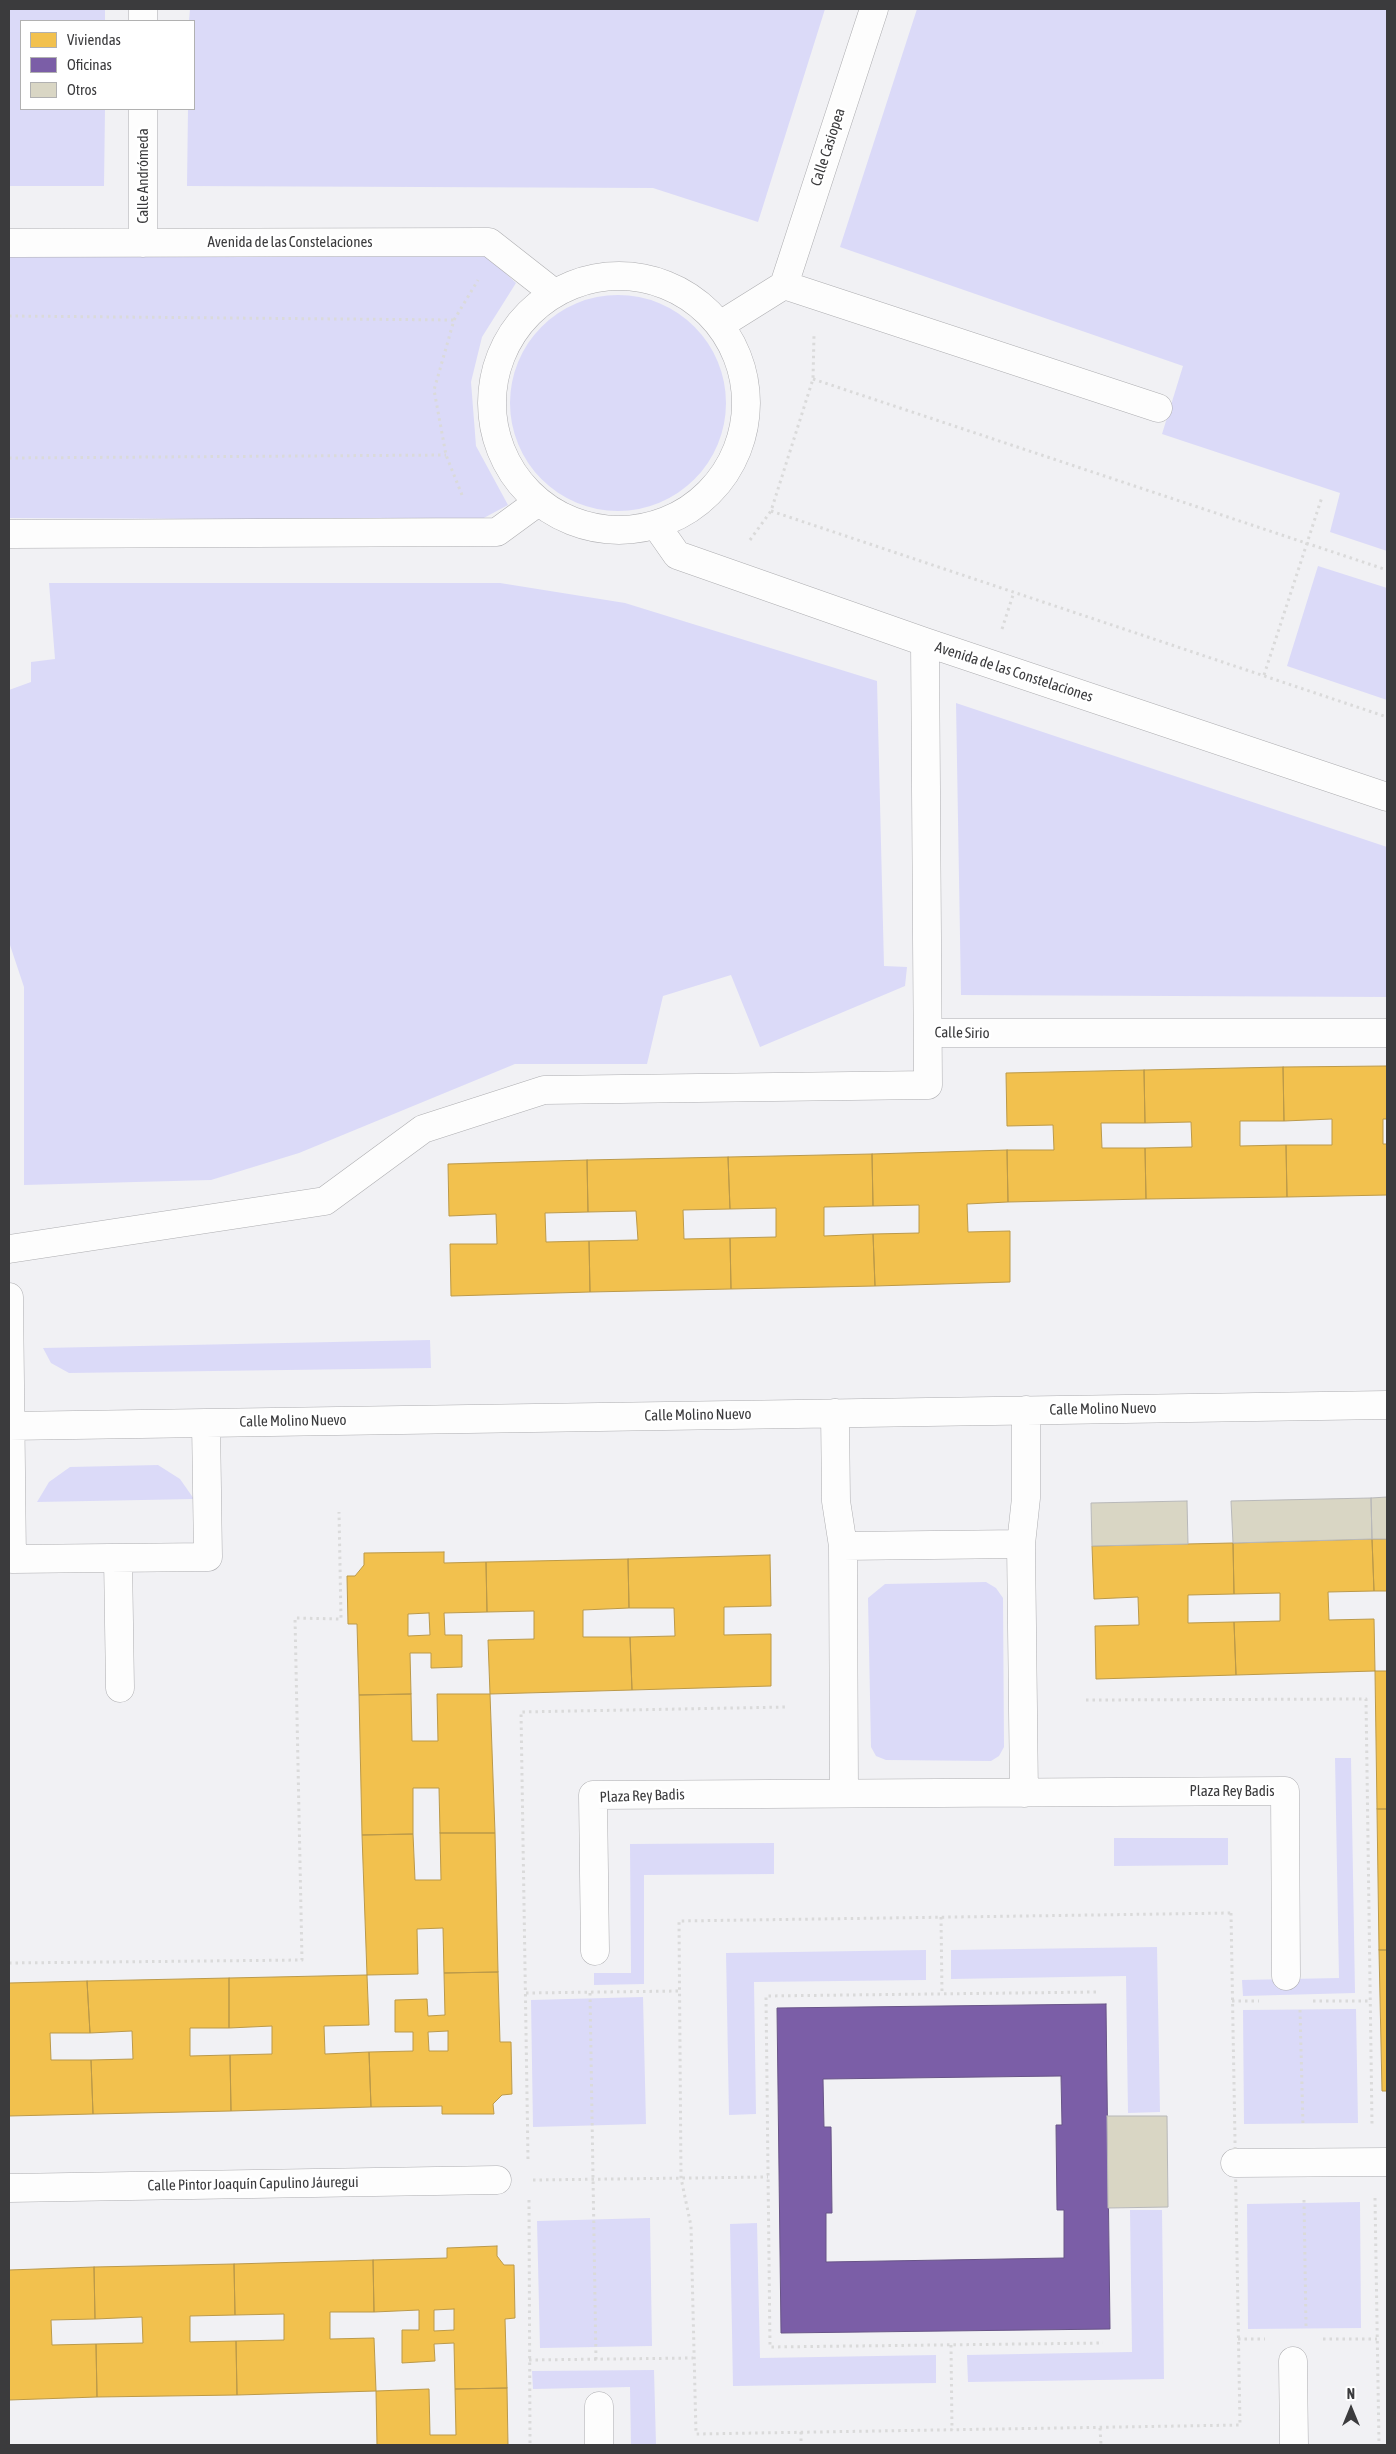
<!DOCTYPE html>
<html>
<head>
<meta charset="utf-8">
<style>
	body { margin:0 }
	#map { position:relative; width:1396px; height:2454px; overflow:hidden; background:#f1f1f4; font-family:"Asap Condensed",sans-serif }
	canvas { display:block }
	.frame { position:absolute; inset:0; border:10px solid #3b3b3d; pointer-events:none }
	.legend { position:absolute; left:20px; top:20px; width:175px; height:90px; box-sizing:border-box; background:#fff; border:1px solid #b1b1b1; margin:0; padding:6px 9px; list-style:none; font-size:15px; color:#3b3b3d }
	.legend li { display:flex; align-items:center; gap:10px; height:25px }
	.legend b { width:25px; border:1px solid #b1b1b1 }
	.north { position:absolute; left:1326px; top:2384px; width:50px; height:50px; -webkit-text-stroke:4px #fff; paint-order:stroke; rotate:0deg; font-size:14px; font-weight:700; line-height:20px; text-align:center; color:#3b3b3d }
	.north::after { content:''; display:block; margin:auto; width:18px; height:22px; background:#3b3b3d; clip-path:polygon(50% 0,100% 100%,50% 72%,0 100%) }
</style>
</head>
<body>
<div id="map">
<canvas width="1396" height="2454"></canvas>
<div class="frame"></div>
<ul class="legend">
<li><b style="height:14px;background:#f2c14e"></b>Viviendas</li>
<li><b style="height:14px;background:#7b5ea7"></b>Oficinas</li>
<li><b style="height:14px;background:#d9d6c4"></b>Otros</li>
</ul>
<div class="north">N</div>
</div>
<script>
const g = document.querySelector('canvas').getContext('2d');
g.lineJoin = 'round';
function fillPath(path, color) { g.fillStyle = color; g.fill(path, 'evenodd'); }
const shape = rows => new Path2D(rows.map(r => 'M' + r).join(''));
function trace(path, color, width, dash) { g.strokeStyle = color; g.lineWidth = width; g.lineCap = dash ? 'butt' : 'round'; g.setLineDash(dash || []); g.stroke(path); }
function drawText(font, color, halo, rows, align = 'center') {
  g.font = font + ' "Asap Condensed",sans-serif'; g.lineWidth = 5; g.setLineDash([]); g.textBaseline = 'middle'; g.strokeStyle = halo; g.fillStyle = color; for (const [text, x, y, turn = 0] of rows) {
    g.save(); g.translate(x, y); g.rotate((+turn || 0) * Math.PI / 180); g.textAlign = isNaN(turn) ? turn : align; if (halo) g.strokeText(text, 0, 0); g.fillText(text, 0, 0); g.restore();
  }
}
fillPath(shape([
	[9,9,105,9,105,21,21,21,21,109,105,109,104,186,9,186],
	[190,9,825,9,758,222,653,188,187,186,188,109,194,109,194,21,189,21],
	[917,9,1387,9,1387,551,1330,532,1340,493,1162,434,1183,366,840,247],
	[484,253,516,283,482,337,471,382,476,446,508,505,480,520,9,518,9,256],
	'510 403a108 108 0 1 1 216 0a108 108 0 1 1-216 0Z',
	[1318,566,1387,588,1387,700,1287,666],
	[49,583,500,583,625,603,877,681,884,966,907,967,905,986,760,1047,731,975,663,996,647,1064,515,1064,299,1153,211,1180,24,1185,24,987,9,942,9,690,31,682,31,662,55,659],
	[956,703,1387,847,1387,997,961,995],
	[430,1340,431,1368,69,1373,51,1363,43,1348],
	[158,1465,180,1479,194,1499,37,1502,49,1482,70,1467],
	[986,1582,996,1588,1003,1598,1004,1747,999,1756,991,1761,886,1760,876,1756,871,1747,868,1598,885,1584],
	[1335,1758,1351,1758,1355,1993,1243,1996,1242,1980,1339,1978],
	[1114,1838,1228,1838,1228,1865,1114,1866],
	[774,1843,774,1874,644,1875,644,1984,594,1985,594,1973,631,1973,630,1844],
	[1157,1947,1160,2112,1128,2113,1126,1976,951,1979,951,1950],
	[926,1950,926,1980,754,1982,756,2114,729,2115,726,1953],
	[643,1997,646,2124,533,2127,531,2000],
	[1356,2009,1358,2123,1244,2124,1243,2010],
	[1360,2202,1361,2328,1248,2329,1247,2204],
	[1130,2210,1162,2210,1164,2379,968,2382,967,2355,1132,2352],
	[650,2218,652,2346,540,2348,537,2221],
	[757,2223,760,2358,936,2355,936,2383,733,2386,730,2224],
	[654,2370,656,2445,631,2445,630,2387,533,2389,532,2371]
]), '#dbdaf8');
const homes = shape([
	[1387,1066,1387,1119,1383,1119,1383,1144,1387,1144,1387,1195,1287,1197,1286,1145,1332,1145,1332,1119,1284,1121,1283,1067,1387,1066],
	[1283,1067,1284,1121,1240,1121,1240,1146,1286,1145,1287,1197,1146,1199,1145,1148,1192,1147,1191,1122,1145,1123,1144,1070,1283,1067],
	[1144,1070,1145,1123,1101,1123,1102,1148,1145,1148,1146,1199,1008,1202,1007,1150,1054,1150,1053,1125,1007,1126,1006,1073,1144,1070],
	[1007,1150,1008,1202,967,1204,968,1232,1010,1231,1010,1282,875,1286,873,1234,919,1233,919,1205,873,1206,872,1154,1007,1150],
	[872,1154,873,1206,824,1207,824,1236,873,1234,875,1286,731,1289,730,1238,776,1237,776,1208,730,1209,728,1157,872,1154],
	[728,1157,730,1209,683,1210,684,1239,730,1238,731,1289,590,1292,589,1241,638,1240,636,1211,588,1212,587,1160,728,1157],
	[587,1160,588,1212,545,1213,546,1242,589,1241,590,1292,451,1296,450,1244,497,1244,496,1214,449,1216,448,1164,587,1160],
	[1372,1539,1387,1539,1387,1591,1374,1591,1372,1539],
	[1372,1539,1374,1591,1328,1592,1329,1620,1374,1619,1375,1671,1236,1675,1234,1622,1280,1621,1280,1593,1234,1594,1233,1543,1372,1539],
	[1233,1543,1234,1594,1188,1595,1188,1623,1234,1622,1236,1675,1096,1679,1095,1626,1139,1625,1138,1597,1094,1599,1092,1546,1233,1543],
	[444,1552,444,1563,486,1562,487,1612,444,1613,445,1635,462,1635,462,1667,431,1668,431,1653,410,1653,411,1694,359,1695,357,1624,348,1624,347,1576,355,1576,364,1565,364,1553,444,1552],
	[429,1613,430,1635,408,1636,408,1614,429,1613],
	[770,1555,771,1606,724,1607,724,1635,771,1634,771,1686,632,1690,630,1637,675,1636,674,1608,629,1608,628,1559,770,1555],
	[628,1559,629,1608,583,1610,583,1637,630,1637,632,1690,490,1694,488,1640,534,1639,534,1611,487,1612,486,1562,628,1559],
	[1375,1671,1387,1671,1387,1809,1377,1809,1375,1671],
	[411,1694,412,1741,438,1741,437,1694,490,1694,495,1833,440,1833,439,1788,413,1788,413,1834,362,1835,359,1695,411,1694],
	[1377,1809,1387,1809,1387,1950,1379,1950,1377,1809],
	[440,1833,495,1833,498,1972,444,1973,443,1928,417,1929,418,1974,367,1975,362,1835,413,1834,415,1880,441,1880,440,1833],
	[1379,1950,1387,1950,1387,2091,1382,2091,1379,1950],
	[498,1972,500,2042,511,2042,512,2094,502,2095,493,2104,494,2114,442,2114,442,2106,371,2107,369,2052,413,2051,413,2032,395,2032,395,2000,427,1999,428,2016,445,2015,444,1973,498,1972],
	[448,2031,448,2051,429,2051,428,2032,448,2031],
	[367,1975,369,2025,324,2026,325,2054,369,2052,371,2107,231,2111,230,2055,272,2054,272,2026,229,2028,229,1978,367,1975],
	[229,1978,229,2028,190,2028,190,2056,230,2055,231,2111,93,2114,91,2060,133,2059,132,2031,90,2033,87,1981,229,1978],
	[87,1981,90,2033,50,2033,51,2060,91,2060,93,2114,9,2116,9,1983,87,1981],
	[497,2246,497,2256,504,2265,514,2265,515,2318,505,2319,507,2388,455,2389,454,2343,434,2344,435,2361,402,2363,402,2330,419,2330,419,2310,374,2312,373,2260,447,2258,447,2248,497,2246],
	[454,2309,454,2330,434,2331,434,2310,454,2309],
	[373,2260,374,2312,330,2312,330,2339,374,2338,376,2391,237,2395,236,2341,284,2340,284,2314,235,2315,234,2264,373,2260],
	[234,2264,235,2315,190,2316,190,2342,236,2341,237,2395,97,2397,96,2344,143,2343,142,2317,95,2319,94,2267,234,2264],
	[94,2267,95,2319,51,2320,52,2345,96,2344,97,2397,9,2400,9,2270,94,2267],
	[507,2388,508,2445,377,2445,376,2391,429,2389,430,2435,456,2435,455,2389,507,2388]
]);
fillPath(homes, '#f2c14e');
trace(homes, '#bb9949', 1);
const offices = shape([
	[1106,2004,1110,2329,781,2333,777,2008,1106,2004],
	[1061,2076,1062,2125,1056,2125,1057,2210,1064,2210,1064,2258,826,2262,826,2213,832,2213,831,2127,824,2127,823,2079,1061,2076]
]);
fillPath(offices, '#7b5ea7');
trace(offices, '#685487', 1);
const building = shape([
	[1387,1497,1387,1539,1372,1539,1371,1498,1387,1497],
	[1371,1498,1372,1539,1233,1543,1231,1501,1371,1498],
	[1187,1501,1188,1544,1092,1546,1091,1503,1187,1501],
	[1107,2116,1167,2116,1168,2207,1108,2208,1107,2116]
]);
fillPath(building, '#d9d6c4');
trace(building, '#b8b8b9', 1);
const minor = shape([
	[143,21,143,9],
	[9,243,489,242,554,293],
	[143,243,143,109],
	'492 403a127 127 0 1 1 254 0a127 127 0 1 1-254 0Z',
	[784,285,874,9],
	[720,325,784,285,1158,408],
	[656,525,677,555,925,642,1387,797],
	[9,534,497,532,538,502],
	[928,1033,1387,1033],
	[9,1249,325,1201,423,1129,544,1090,928,1085,925,642],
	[9,1297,12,1559,208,1557,206,1423],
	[835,1413,836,1501,843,1546,844,1793],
	[9,1426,1387,1405],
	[843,1546,1021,1544],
	[118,1558,120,1688],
	[1024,1793,1021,1544,1026,1498,1026,1410],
	[595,1951,593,1795,1285,1791,1286,1976],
	[1235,2163,1387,2162],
	[9,2188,497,2180],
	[1293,2361,1294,2445],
	[599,2406,599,2445]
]);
trace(minor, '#adadb0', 29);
trace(shape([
	[9,316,454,320],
	[813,379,1387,570],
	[9,458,446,455],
	[462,495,446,455,434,390,454,320,478,280],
	[771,511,1387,717],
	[750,540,771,511,813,379,814,335],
	[1002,629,1014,592],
	[1264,675,1322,497],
	[1086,1700,1366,1699,1372,2124],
	[1231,1913,1240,2425,696,2434,691,2226,681,2178,679,1921,1231,1913],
	[941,1917,942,1994],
	[9,1963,302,1960,295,1618,341,1619,339,1512],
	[1096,1992,766,1996,770,2347,1103,2343],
	[526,1993,679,1991],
	[590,1993,596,2360],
	[1232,2001,1259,2001],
	[1313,2001,1370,2001],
	[1300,2010,1303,2126],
	[528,2159,521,1712,786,1707],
	[533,2180,768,2177],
	[1375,2198,1379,2445],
	[529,2200,530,2445],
	[1304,2200,1306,2326],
	[1238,2339,1265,2339],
	[1323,2339,1377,2339],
	[951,2345,952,2430],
	[529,2360,693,2358],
	[1100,2428,1101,2445],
	[801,2432,801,2445]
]), '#dadada', 3, [2.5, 4]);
trace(minor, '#fdfdfd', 28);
drawText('15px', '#3b3b3d', '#fff', [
	["Calle Casiopea",828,147,-72],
	["Calle Andrómeda",143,176,-90],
	["Avenida de las Constelaciones",290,242],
	["Avenida de las Constelaciones",1014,672,18],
	["Calle Sirio",962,1033,1],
	["Calle Molino Nuevo",1103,1409,-1],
	["Calle Molino Nuevo",698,1415,-1],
	["Calle Molino Nuevo",293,1421,-1],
	["Plaza Rey Badis",1232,1791],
	["Plaza Rey Badis",642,1796,-2],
	["Calle Pintor Joaquín Capulino Jáuregui",253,2184,-1]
]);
</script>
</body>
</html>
